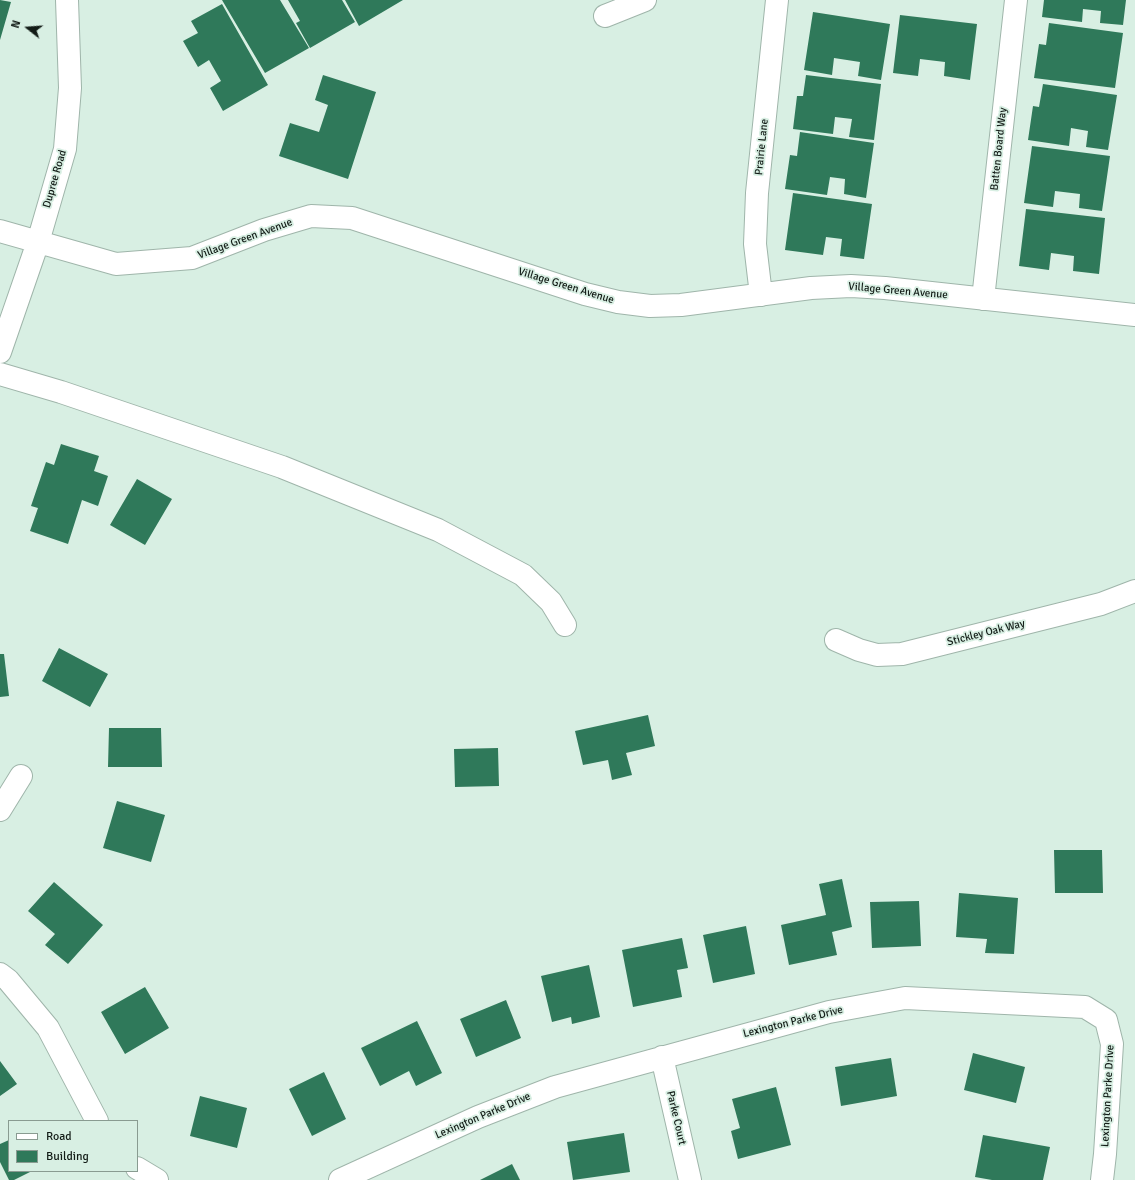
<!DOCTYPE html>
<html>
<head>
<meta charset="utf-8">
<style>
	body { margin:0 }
	#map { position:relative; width:1135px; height:1180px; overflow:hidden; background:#d8efe3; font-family:Signika,sans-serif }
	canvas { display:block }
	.legend { position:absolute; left:8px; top:1120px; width:130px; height:52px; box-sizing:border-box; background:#d8efe3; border:1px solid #899b91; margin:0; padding:5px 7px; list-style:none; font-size:12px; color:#131c17 }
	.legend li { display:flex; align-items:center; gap:8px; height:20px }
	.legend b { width:20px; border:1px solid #899b91 }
	.north { position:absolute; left:8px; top:8px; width:40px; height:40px; -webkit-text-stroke:3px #d8efe3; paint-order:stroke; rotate:287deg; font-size:11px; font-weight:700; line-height:16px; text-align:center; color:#131c17 }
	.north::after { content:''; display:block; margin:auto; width:14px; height:18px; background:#131c17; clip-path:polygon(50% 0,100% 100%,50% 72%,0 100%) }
</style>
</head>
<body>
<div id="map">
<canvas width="1135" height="1180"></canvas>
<ul class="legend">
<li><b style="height:5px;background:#fff"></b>Road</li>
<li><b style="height:11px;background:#2f795a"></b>Building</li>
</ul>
<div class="north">N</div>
</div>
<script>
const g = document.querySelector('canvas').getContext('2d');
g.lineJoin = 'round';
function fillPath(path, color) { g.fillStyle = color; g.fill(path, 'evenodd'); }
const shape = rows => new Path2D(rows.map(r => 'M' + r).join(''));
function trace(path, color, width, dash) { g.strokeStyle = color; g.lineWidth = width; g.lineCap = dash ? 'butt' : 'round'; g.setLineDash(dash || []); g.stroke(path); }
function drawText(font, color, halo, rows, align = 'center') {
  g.font = font + ' Signika,sans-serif'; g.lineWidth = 3.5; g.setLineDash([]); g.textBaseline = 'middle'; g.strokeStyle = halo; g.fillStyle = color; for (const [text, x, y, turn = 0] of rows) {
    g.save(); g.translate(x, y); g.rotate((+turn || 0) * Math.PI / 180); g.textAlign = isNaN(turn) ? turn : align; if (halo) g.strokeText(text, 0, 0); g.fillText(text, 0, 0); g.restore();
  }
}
fillPath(shape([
	[0,0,11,2,0,40],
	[222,0,280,0,309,48,265,73],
	[288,0,342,0,355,22,310,48,296,23,300,21],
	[345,0,403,0,359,26],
	[1044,0,1126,0,1123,25,1100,23,1101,11,1083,9,1082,22,1042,17],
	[222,4,268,85,223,111,210,88,221,81,209,60,198,67,183,41,198,33,191,21],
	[813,12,890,24,881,80,858,76,860,62,834,58,832,75,804,70],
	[900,15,977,24,970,80,944,76,945,62,920,59,918,76,893,73],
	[1049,23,1123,33,1115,88,1034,78,1039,44,1046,45],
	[323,75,376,92,348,179,279,156,290,123,319,132,328,105,315,100],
	[806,75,881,84,874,140,849,137,852,119,835,117,833,134,793,129,797,96,803,96],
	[1043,84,1117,95,1108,150,1086,147,1088,131,1071,128,1069,146,1028,140,1033,106,1039,107],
	[800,132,874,143,866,198,844,194,845,179,830,177,827,195,785,189,790,155,797,156],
	[1032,146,1110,156,1102,211,1079,208,1080,194,1055,191,1053,207,1024,203],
	[793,193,872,204,864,259,840,256,842,239,826,237,823,255,785,250],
	[1026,209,1105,218,1099,274,1073,271,1074,256,1051,253,1049,270,1019,266],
	[61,444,99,456,94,471,108,476,98,506,82,500,68,544,30,531,38,508,31,506,46,462,54,465],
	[137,479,172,499,145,545,110,525],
	[59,648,108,674,90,707,42,681],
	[0,654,4,654,9,696,0,697],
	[648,715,655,746,626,753,632,775,612,780,608,760,583,765,575,731],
	[109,728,161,728,162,767,108,767],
	[498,748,499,786,455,787,454,749],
	[117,801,165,815,151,862,103,848],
	[1054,850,1102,850,1103,893,1055,893],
	[842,879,852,927,832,932,837,955,789,965,781,925,826,915,819,884],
	[54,882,103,925,68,964,45,945,55,934,28,911],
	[959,893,1018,898,1014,954,985,953,987,939,956,937],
	[919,901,921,946,872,948,870,902],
	[746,926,755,974,713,983,703,935],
	[682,938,688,968,677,970,682,997,633,1007,622,950],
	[589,965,600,1017,572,1024,571,1017,552,1022,541,976],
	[145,987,169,1028,125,1054,101,1012],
	[506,1000,521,1038,476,1057,460,1019],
	[417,1021,442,1073,416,1086,409,1071,380,1086,361,1048],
	[973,1053,1025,1067,1016,1103,964,1090],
	[891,1058,897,1096,841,1106,835,1067],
	[0,1061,17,1084,0,1096],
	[324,1072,346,1119,312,1136,289,1089],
	[776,1087,791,1145,738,1159,731,1131,740,1128,732,1099],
	[200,1096,247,1108,237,1148,190,1136],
	[624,1133,630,1172,573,1180,567,1142],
	[983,1135,1050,1147,1043,1180,992,1180,975,1177],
	[9,1140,9,1171,32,1171,14,1180,9,1180,0,1162,0,1144],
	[512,1164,520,1180,480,1180]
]), '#2f795a');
const minor = shape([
	[605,16,645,0],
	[0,231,116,264,192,258,264,230,311,216,352,218,585,294,618,302,650,306,681,305,811,288,851,286,885,288,1135,315],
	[761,295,755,244,757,193,777,0],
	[983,299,1016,0],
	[0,352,38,242,65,149,70,88,67,0],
	[0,374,61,392,282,467,438,530,523,575,551,602,565,625],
	[836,640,859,650,877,655,902,654,1101,604,1135,591],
	[0,810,21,776],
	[0,974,8,980,48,1028,97,1121],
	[662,1057,690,1180],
	[137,1168,157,1180],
	[340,1180,478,1117,555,1087,829,1012,905,998,1085,1007,1106,1020,1112,1044,1105,1154,1102,1180]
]);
trace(minor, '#9fb5aa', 24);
trace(minor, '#fff', 22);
drawText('11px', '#131c17', '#d8efe3', [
	["Prairie Lane",762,147,-84],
	["Batten Board Way",999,149,-84],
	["Dupree Road",55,179,-74],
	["Village Green Avenue",245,239,-20],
	["Village Green Avenue",566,286,17],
	["Village Green Avenue",898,291,5],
	["Stickley Oak Way",986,633,-14],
	["Lexington Parke Drive",793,1022,-14],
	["Lexington Parke Drive",1108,1096,-87],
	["Lexington Parke Drive",483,1116,-23],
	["Parke Court",676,1118,77]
]);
</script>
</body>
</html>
